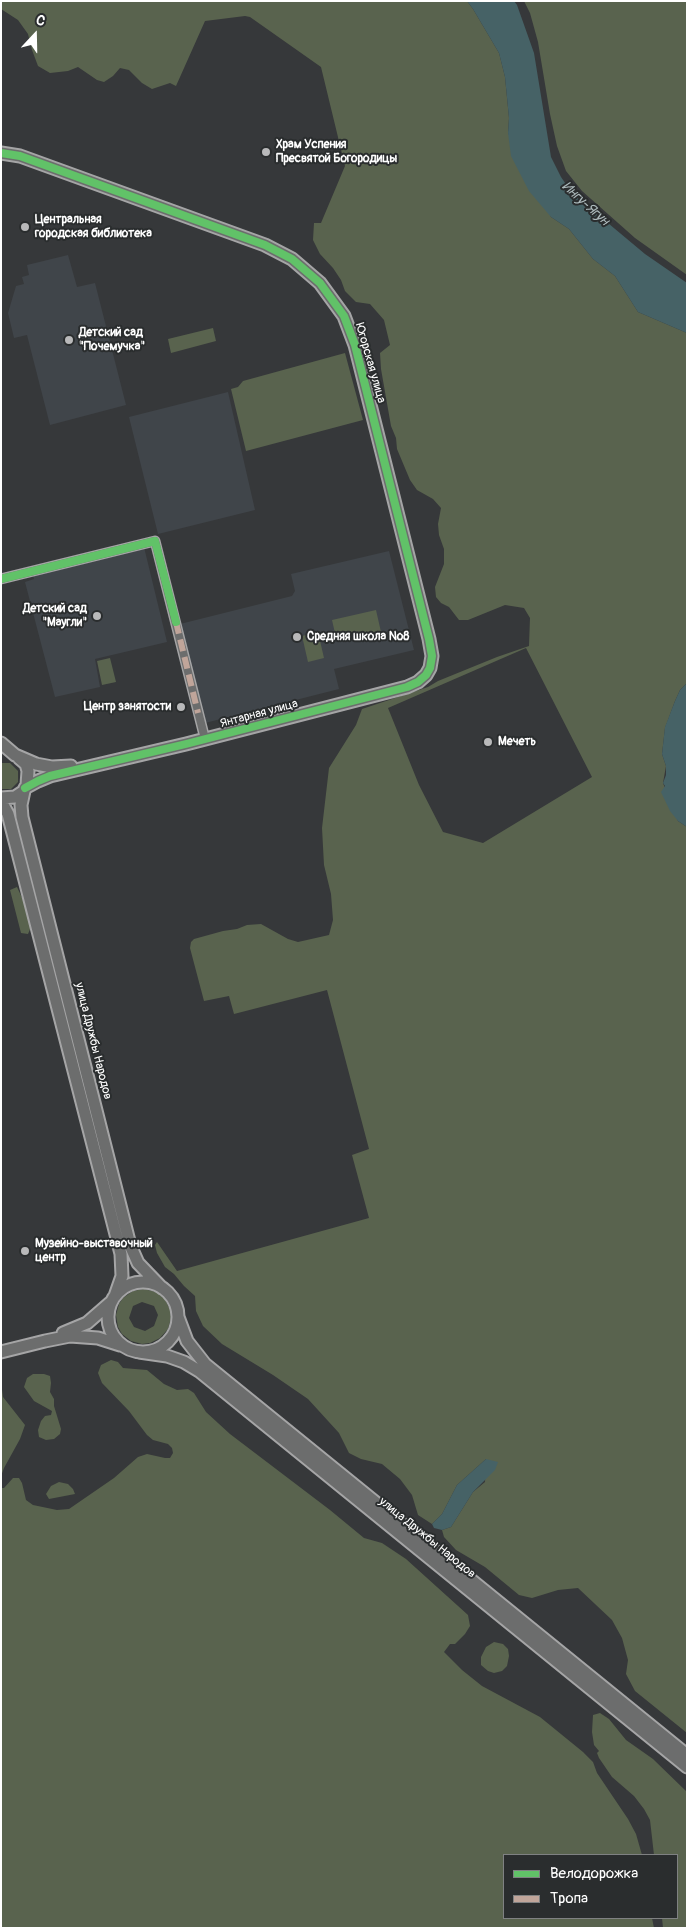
<!DOCTYPE html>
<html>
<head>
<meta charset="utf-8">
<style>
	body { margin:0 }
	#map { position:relative; width:688px; height:1929px; overflow:hidden; background:#36383a; font-family:Pangolin,sans-serif }
	canvas { display:block }
	.frame { position:absolute; inset:0; border:2px solid #fff; pointer-events:none }
	.legend { position:absolute; left:503px; top:1854px; width:175px; height:65px; box-sizing:border-box; background:#2a2d2e; border:1px solid #7f8182; margin:0; padding:6px 9px; list-style:none; font-size:15px; color:#fff }
	.legend li { display:flex; align-items:center; gap:10px; height:25px }
	.legend b { width:25px; border:1px solid #7f8182 }
	.north { position:absolute; left:10px; top:10px; width:50px; height:50px; -webkit-text-stroke:4px #2a2d2e; paint-order:stroke; rotate:21deg; font-size:14px; font-weight:700; line-height:20px; text-align:center; color:#fff }
	.north::after { content:''; display:block; margin:auto; width:18px; height:22px; background:#fff; clip-path:polygon(50% 0,100% 100%,50% 72%,0 100%) }
</style>
</head>
<body>
<div id="map">
<canvas width="688" height="1929"></canvas>
<div class="frame"></div>
<ul class="legend">
<li><b style="height:6px;background:#61c268"></b>Велодорожка</li>
<li><b style="height:6px;background:#c0a59a"></b>Тропа</li>
</ul>
<div class="north">С</div>
</div>
<script>
const g = document.querySelector('canvas').getContext('2d');
g.lineJoin = 'round';
function fillPath(path, color) { g.fillStyle = color; g.fill(path, 'evenodd'); }
const shape = rows => new Path2D(rows.map(r => 'M' + r).join(''));
function trace(path, color, width, dash) { g.strokeStyle = color; g.lineWidth = width; g.lineCap = dash ? 'butt' : 'round'; g.setLineDash(dash || []); g.stroke(path); }
function drawText(font, color, halo, rows, align = 'center') {
  g.font = font + ' Pangolin,sans-serif'; g.lineWidth = 4; g.setLineDash([]); g.textBaseline = 'middle'; g.strokeStyle = halo; g.fillStyle = color; for (const [text, x, y, turn = 0] of rows) {
    g.save(); g.translate(x, y); g.rotate((+turn || 0) * Math.PI / 180); g.textAlign = isNaN(turn) ? turn : align; if (halo) g.strokeText(text, 0, 0); g.fillText(text, 0, 0); g.restore();
  }
}
fillPath(shape([
	[68,255,77,287,95,283,126,405,50,425,27,335,14,338,8,313,16,286,24,284,22,277,29,275,27,265],
	[228,392,255,510,158,534,129,417],
	[144,547,167,642,95,659,100,687,55,697,25,582,34,579,33,575],
	[389,551,414,650,334,669,339,689,205,723,180,624,292,596,295,591,291,574]
]), '#40454a');
fillPath(shape([
	[1,1,467,1,473,9,499,53,505,77,509,118,508,133,551,217,569,229,593,259,615,276,638,312,687,333,687,683,680,690,675,701,665,728,662,754,666,766,663,783,678,821,687,827,687,1733,635,1691,626,1674,628,1660,622,1638,612,1620,578,1588,558,1590,532,1598,519,1595,485,1567,456,1550,444,1537,442,1530,451,1527,473,1492,485,1482,486,1459,457,1485,442,1514,432,1524,418,1515,412,1495,400,1479,382,1464,361,1459,349,1453,339,1433,308,1399,273,1375,222,1344,203,1326,196,1311,195,1296,184,1286,174,1274,165,1267,157,1253,155,1245,157,1242,177,1271,369,1218,352,1155,369,1149,327,990,234,1014,229,996,204,1001,190,948,191,942,194,939,223,931,237,929,247,925,261,924,288,939,298,942,329,935,333,920,331,894,324,865,322,828,329,768,356,725,362,709,428,687,438,681,497,657,529,646,530,618,524,608,505,605,468,620,459,620,449,607,441,603,436,597,435,587,444,564,444,549,439,535,438,524,441,508,433,499,417,490,410,480,397,449,396,438,391,426,388,409,381,369,380,353,390,345,384,320,370,304,356,302,345,291,341,280,333,268,320,254,313,240,314,223,321,223,345,166,321,67,250,17,245,16,205,21,176,86,170,83,152,89,142,83,129,70,120,68,113,76,104,82,97,80,78,67,68,71,50,73,38,66,32,50,28,34,18,20,1,9],
	[526,648,592,777,483,843,443,832,419,785,388,708],
	[524,1,687,1,687,275,635,238,582,191,566,171,557,146,550,114,538,42,530,13],
	[213,328,216,341,171,353,168,339],
	[345,353,363,420,246,451,231,389,238,387,243,381],
	[376,610,381,632,337,642,332,620],
	[318,632,324,658,308,662,302,636],
	[110,658,116,682,102,685,97,661],
	[1,763,10,763,18,771,18,782,11,789,1,789],
	[17,887,24,902,31,927,28,934,21,933,10,890],
	[144,1289,156,1292,165,1299,170,1310,171,1318,168,1329,160,1338,150,1343,142,1344,131,1341,122,1334,118,1327,116,1315,119,1304,123,1298,133,1291],
	[142,1302,154,1306,158,1315,154,1326,145,1331,134,1327,129,1318,133,1306],
	[111,1360,118,1362,123,1368,147,1370,164,1384,177,1390,188,1389,194,1393,206,1412,230,1434,330,1510,364,1538,382,1543,406,1559,468,1615,470,1626,465,1634,455,1644,450,1644,444,1652,462,1670,482,1686,540,1717,583,1752,593,1762,597,1773,628,1819,636,1834,642,1855,504,1855,504,1918,652,1918,654,1928,1,1928,1,1488,4,1488,13,1478,19,1478,22,1483,26,1500,33,1505,57,1510,69,1509,114,1478,138,1457,147,1454,165,1458,170,1458,173,1453,172,1448,168,1444,153,1440,147,1435,129,1411,102,1383,98,1373,101,1365],
	[33,1374,44,1374,50,1376,51,1383,50,1392,54,1399,54,1406,61,1429,60,1434,54,1439,46,1440,39,1437,38,1430,41,1421,45,1416,51,1415,52,1411,34,1401,24,1387,27,1378],
	[1,1382,3,1397,25,1425,20,1439,4,1468,1,1476],
	[59,1482,68,1484,73,1489,75,1494,49,1499,46,1494,51,1486],
	[494,1642,503,1644,508,1649,509,1656,507,1666,502,1671,494,1673,488,1671,481,1665,481,1657,486,1647],
	[600,1713,609,1719,626,1740,653,1759,687,1792,687,1928,663,1928,662,1918,677,1918,677,1855,654,1855,650,1820,644,1809,634,1796,612,1777,599,1758,597,1753,599,1751,594,1745,592,1732,593,1715]
]), '#59634e');
fillPath(shape([
	[467,1,514,1,517,5,534,53,551,157,561,177,572,193,645,254,687,283,687,333,638,312,615,276,593,259,569,229,551,217,529,191,511,156,508,133,509,118,505,77,499,53,473,9],
	[687,683,687,827,678,821,670,811,661,792,665,786,663,783,666,775,666,766,662,754,665,727,675,701,680,690],
	[486,1459,498,1462,495,1470,473,1492,451,1527,442,1530,434,1528,432,1524,442,1514,457,1485]
]), '#466266');
const street = shape([
	[1,579,155,541,205,739]
]);
const secondary = shape([
	[1,153,20,156,265,245,292,259,320,283,344,316,355,345,429,639,432,656,430,668,426,675,418,682,407,687,186,744,50,776,38,781,25,788],
	[1,743,15,755,36,764,52,767,71,766],
	[24,791,21,805,22,817,130,1245,138,1263,162,1288],
	[1,798,15,797,24,791,27,785,28,771,26,764,19,758],
	[1,801,8,814,121,1254,122,1276,115,1296],
	'108 1317a35 35 0 1 1 70 0a35 35 0 1 1-70 0Z',
	[178,1317,187,1341,205,1364,687,1755],
	[63,1333,87,1323,110,1303],
	[1,1352,45,1341,70,1336,98,1338,120,1345],
	[139,1352,167,1356,184,1362,199,1371,687,1767]
]);
trace(street, '#a5a5a6', 11);
trace(secondary, '#a5a5a6', 15);
trace(street, '#6c6d6d', 8);
trace(secondary, '#6c6d6d', 11);
trace(shape([
	[176,622,198,713]
]), '#c0a59a', 6, [12, 6]);
trace(shape([
	[1,153,20,156,265,245,292,259,320,283,344,316,355,345,429,639,432,656,430,668,426,675,418,682,407,687,186,744,50,776,38,781,25,788],
	[1,579,155,541,176,622]
]), '#61c268', 8);
for (const [x, y, r, color] of [
	[266,152,5,"#b9b9ba"],
	[25,227,5,"#b9b9ba"],
	[69,340,5,"#b9b9ba"],
	[97,616,5,"#b9b9ba"],
	[297,637,5,"#b9b9ba"],
	[181,707,5,"#b9b9ba"],
	[488,742,5,"#b9b9ba"],
	[25,1251,5,"#b9b9ba"]
]) { const dot = new Path2D(); dot.arc(x, y, r, 0, 2 * Math.PI); g.fillStyle = color; g.fill(dot); trace(dot, '#2a2d2e', 2); }
drawText('bold 12px', '#fff', '#2a2d2e', [
	["Храм Успения",276,145],
	["Пресвятой Богородицы",276,159],
	["Центральная",35,220],
	["городская библиотека",35,234],
	["Детский сад",79,333],
	["\"Почемучка\"",79,347],
	["Детский сад",87,609,"right"],
	["\"Маугли\"",87,623,"right"],
	["Средняя школа №8",307,637],
	["Центр занятости",171,707,"right"],
	["Мечеть",498,742],
	["Музейно-выставочный",35,1244],
	["центр",35,1258]
], 'left');
drawText('12px', '#fff', '#2a2d2e', [
	["Югорская улица",370,363,74],
	["Янтарная улица",259,714,-15],
	["улица Дружбы Народов",93,1041,76],
	["улица Дружбы Народов",427,1538,39]
]);
drawText('italic 14px', '#adbabc', '#2a2d2e', [
	["Ингу-Ягун",585,204,42]
]);
</script>
</body>
</html>
